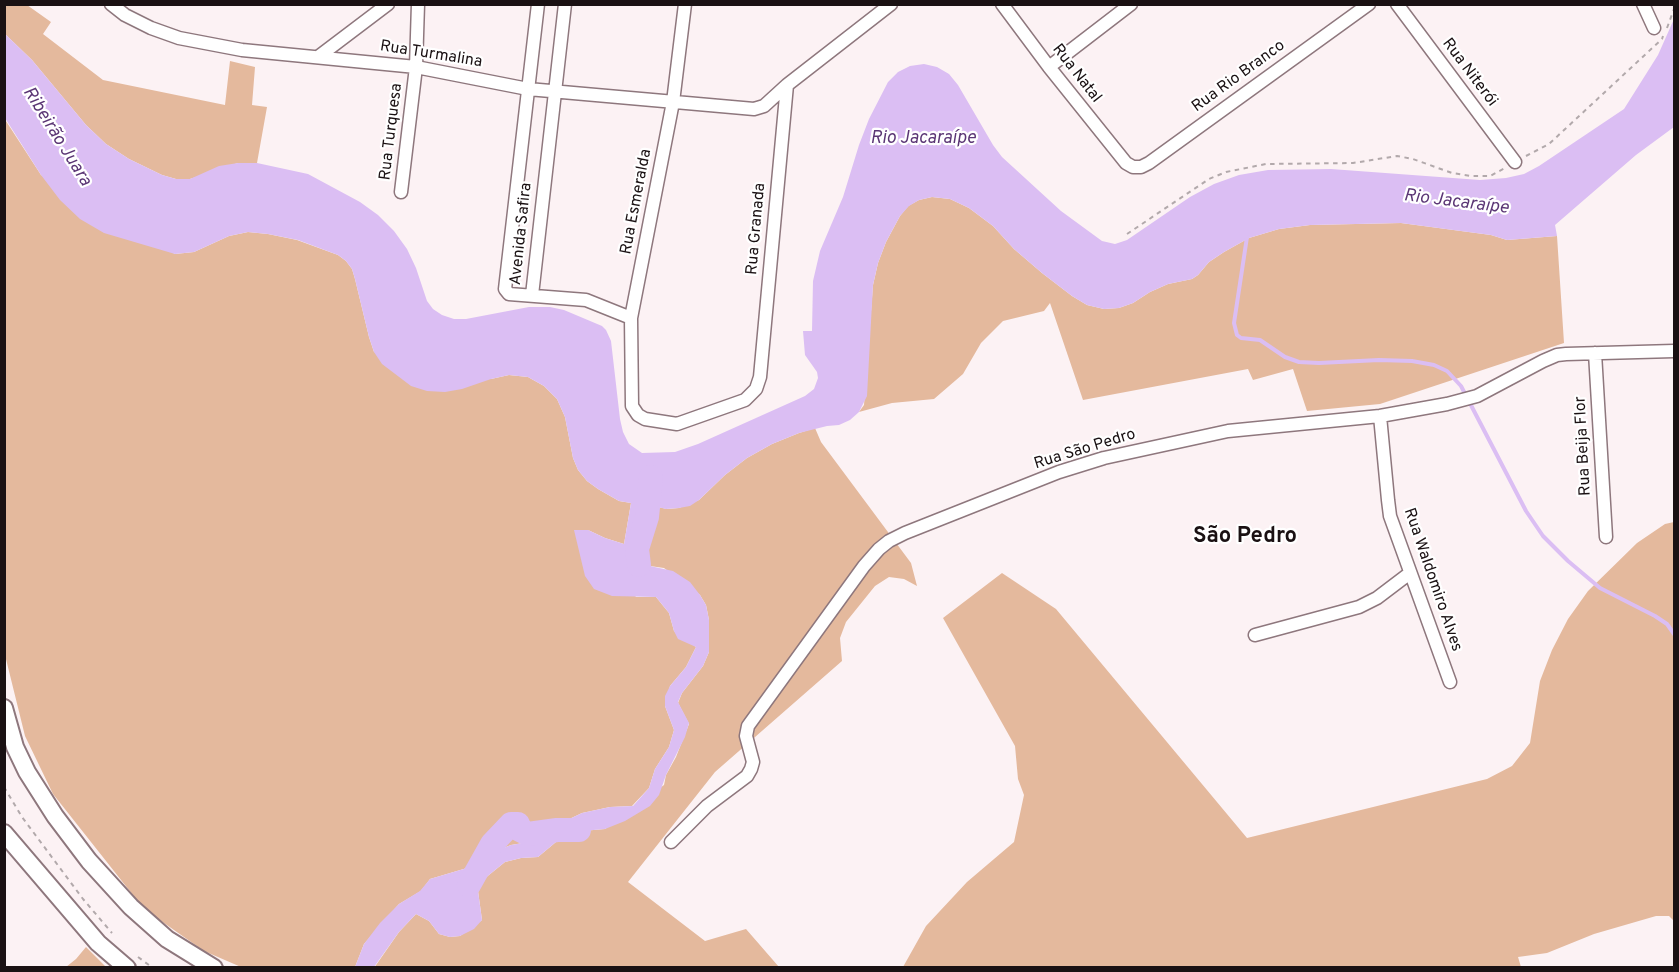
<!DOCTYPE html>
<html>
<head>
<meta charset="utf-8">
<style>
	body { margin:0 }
	#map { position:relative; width:1679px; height:972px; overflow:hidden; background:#fcf2f4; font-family:Overpass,sans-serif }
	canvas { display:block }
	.frame { position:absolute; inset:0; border:6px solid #1a1113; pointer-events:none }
</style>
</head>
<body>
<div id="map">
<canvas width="1679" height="972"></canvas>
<div class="frame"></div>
</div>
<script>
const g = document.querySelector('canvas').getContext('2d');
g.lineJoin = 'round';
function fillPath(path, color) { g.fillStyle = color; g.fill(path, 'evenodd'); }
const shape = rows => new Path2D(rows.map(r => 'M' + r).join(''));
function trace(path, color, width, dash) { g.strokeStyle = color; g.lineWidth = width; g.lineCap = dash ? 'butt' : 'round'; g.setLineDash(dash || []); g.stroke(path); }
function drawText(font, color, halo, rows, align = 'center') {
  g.font = font + ' Overpass,sans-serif'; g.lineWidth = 4.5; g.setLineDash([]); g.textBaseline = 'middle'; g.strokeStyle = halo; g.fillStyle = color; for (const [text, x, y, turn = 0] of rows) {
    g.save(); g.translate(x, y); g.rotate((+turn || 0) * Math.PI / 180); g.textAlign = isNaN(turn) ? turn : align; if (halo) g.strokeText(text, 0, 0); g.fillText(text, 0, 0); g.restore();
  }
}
fillPath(shape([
	[4,5,27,5,51,22,43,34,103,80,225,105,230,61,255,67,252,105,267,107,257,163,238,163,190,179,176,179,162,175,129,159,106,144,86,125,32,60,5,34],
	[4,118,41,175,175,254,194,252,229,236,248,232,268,234,297,240,338,255,346,261,352,269,355,279,369,337,374,352,491,379,509,375,528,377,544,386,557,399,565,417,573,458,578,470,587,481,598,489,619,501,631,503,624,544,605,538,588,530,636,597,656,597,669,613,674,631,696,647,686,667,670,686,665,706,674,730,669,747,655,769,649,788,632,806,610,807,582,813,561,823,529,842,511,845,488,854,467,868,430,879,421,891,399,904,364,944,355,967,241,967,204,951,144,909,53,794,25,736,5,655],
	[932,197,950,199,969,208,993,226,1014,249,1042,273,1072,296,1087,305,1104,309,1119,308,1133,303,1150,292,1168,284,1192,279,1198,275,1209,262,1224,252,1249,238,1279,229,1310,225,1401,223,1491,235,1507,240,1557,236,1564,343,1380,404,1307,411,1293,369,1253,380,1248,369,1083,400,1050,303,1044,311,1003,321,981,343,963,374,934,399,892,403,859,412,864,405,873,285,878,263,886,242,900,216,908,206,919,200],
	[815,428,821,442,911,563,917,586,904,579,889,577,875,586,846,622,840,638,842,661,715,772,628,882,705,941,746,929,779,967,374,968,399,932,416,914,429,921,439,934,450,937,460,936,482,920,478,891,484,879,505,862,521,858,538,857,562,837,582,831,605,829,664,785,666,775,676,757,689,724,678,703,682,693,703,666,709,652,709,620,706,605,700,595,664,568,650,566,642,559,640,549,641,532,649,505,667,509,679,508,699,500,725,475,747,458,772,444,799,433],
	[1674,522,1674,921,1669,916,1656,916,1594,934,1547,953,1518,957,1521,967,903,967,926,926,967,882,1014,842,1024,795,1018,779,1015,746,943,618,1002,573,1056,609,1247,838,1487,779,1512,766,1530,743,1540,681,1552,650,1568,619,1588,591,1637,543,1665,524],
	[86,947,106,967,66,967,76,959]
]), '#e4b99d');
fillPath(shape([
	[1674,19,1674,127,1636,155,1555,225,1557,236,1507,240,1491,235,1401,223,1310,225,1279,229,1249,238,1224,252,1209,262,1198,275,1192,279,1168,284,1150,292,1133,303,1119,308,1104,309,1087,305,1072,296,1042,273,1014,249,993,226,969,208,950,199,932,197,919,200,909,206,900,216,886,242,878,263,873,285,867,396,859,412,850,420,839,425,827,426,799,433,772,444,747,458,725,475,699,500,690,506,679,508,666,509,649,505,641,532,640,549,642,559,650,566,673,571,690,582,700,595,706,605,709,620,709,652,703,666,682,693,678,702,689,723,685,737,666,775,659,795,650,806,625,821,605,829,582,831,562,837,538,857,521,858,505,862,484,879,478,891,482,920,474,929,460,936,450,937,439,934,429,921,416,914,399,932,374,967,355,967,364,944,380,923,399,904,420,891,430,879,467,868,488,854,511,845,529,842,561,823,582,813,610,807,633,806,649,788,655,769,669,747,674,730,665,706,665,696,670,686,686,667,696,647,678,639,674,631,669,613,656,597,612,596,594,589,585,576,574,530,588,530,605,538,624,544,631,503,619,501,598,489,587,481,578,470,573,458,565,417,557,399,544,386,528,377,509,375,491,379,462,389,445,392,427,391,411,386,382,364,374,352,369,337,355,279,352,269,346,261,338,255,298,240,268,234,248,232,229,236,194,252,175,254,104,233,80,219,60,200,41,175,5,118,5,34,32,60,86,125,106,144,129,159,162,175,176,179,190,179,219,166,238,163,257,163,308,174,360,202,378,215,394,231,407,249,416,268,427,301,433,309,442,315,454,319,466,319,529,307,550,307,564,310,602,326,606,330,611,341,620,419,623,432,629,444,642,453,675,452,698,444,805,396,814,389,818,378,817,372,805,355,803,331,812,331,813,281,820,251,843,197,859,145,869,119,888,82,898,72,910,66,924,64,937,67,949,74,958,85,993,145,1002,157,1061,211,1102,241,1115,244,1127,240,1190,197,1214,184,1239,175,1268,170,1331,169,1480,180,1506,178,1524,174,1539,166,1624,109,1658,55]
]), '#dbbef3');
trace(shape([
	[1247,237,1234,323,1237,335,1241,338,1260,340,1285,357,1299,362,1319,363,1379,360,1412,361,1434,365,1447,371,1461,386,1526,511,1543,536,1568,561,1600,588,1655,616,1667,624,1674,634]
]), '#dbbef3', 4);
trace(shape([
	[639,565,637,549,647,517,651,477],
	[469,885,492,844,511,824,518,824,520,830,528,834,557,830,579,830]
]), '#dbbef3', 24);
const street = shape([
	[111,4,125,15,151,28,179,38,242,50,416,67,528,89,754,109,764,106,787,85,891,4],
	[538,4,505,289,509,294,586,300,631,318],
	[685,4,673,102,631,318,632,406,638,415,645,419,677,424,745,400,756,389,760,377,787,85],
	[1002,4,1049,67,1126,163,1133,167,1141,167,1149,163,1369,4],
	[1397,4,1515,162],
	[1643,4,1654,28],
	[318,57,388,4],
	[1049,67,1131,4],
	[401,192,416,67,418,4],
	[532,295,565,4],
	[1595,353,1606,537],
	[1380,416,1388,500,1390,516,1450,682],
	[1255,635,1359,607,1377,598,1410,573],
	[671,842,707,806,747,776,751,769,753,762,746,736,748,726,864,566,879,549,889,541,905,533,1059,472,1104,458,1228,431,1380,416,1447,404,1477,396,1543,361,1557,355,1566,354,1674,351]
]);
const secondary = shape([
	[4,708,15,747,27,772,55,816,89,861,131,907,167,939,214,968],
	[4,833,98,943,127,968]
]);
trace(street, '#8e777d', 15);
trace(secondary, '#8e777d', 20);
trace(shape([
	[1667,28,1674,9],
	[1526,156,1549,144,1662,39,1663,36],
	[1127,234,1209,179,1226,172,1266,164,1353,163,1397,156,1413,159,1452,173,1471,176,1490,176,1505,168],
	[4,787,22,817,83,899,112,933],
	[138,957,153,968]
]), '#b2a9ab', 2, [4.5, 4.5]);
trace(street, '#fff', 12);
trace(secondary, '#fff', 16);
drawText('16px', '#1a1113', '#fff', [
	["Rua Turmalina",431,55,9],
	["Rua Niterói",1469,73,53],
	["Rua Natal",1076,74,52],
	["Rua Rio Branco",1239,77,-36],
	["Rua Turquesa",392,132,-83],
	["Rua Esmeralda",637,202,-79],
	["Rua Granada",757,229,-85],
	["Avenida Safira",522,234,-84],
	["Rua Beija Flor",1584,446,-93],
	["Rua São Pedro",1085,450,-17],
	["Rua Waldomiro Alves",1432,580,71]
]);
drawText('italic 18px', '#5b3675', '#fff', [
	["Ribeirão Juara",56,137,58],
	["Rio Jacaraípe",923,139],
	["Rio Jacaraípe",1456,203,7]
]);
drawText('bold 22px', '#1a1113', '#fff', [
	["São Pedro",1245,538]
]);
</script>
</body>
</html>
